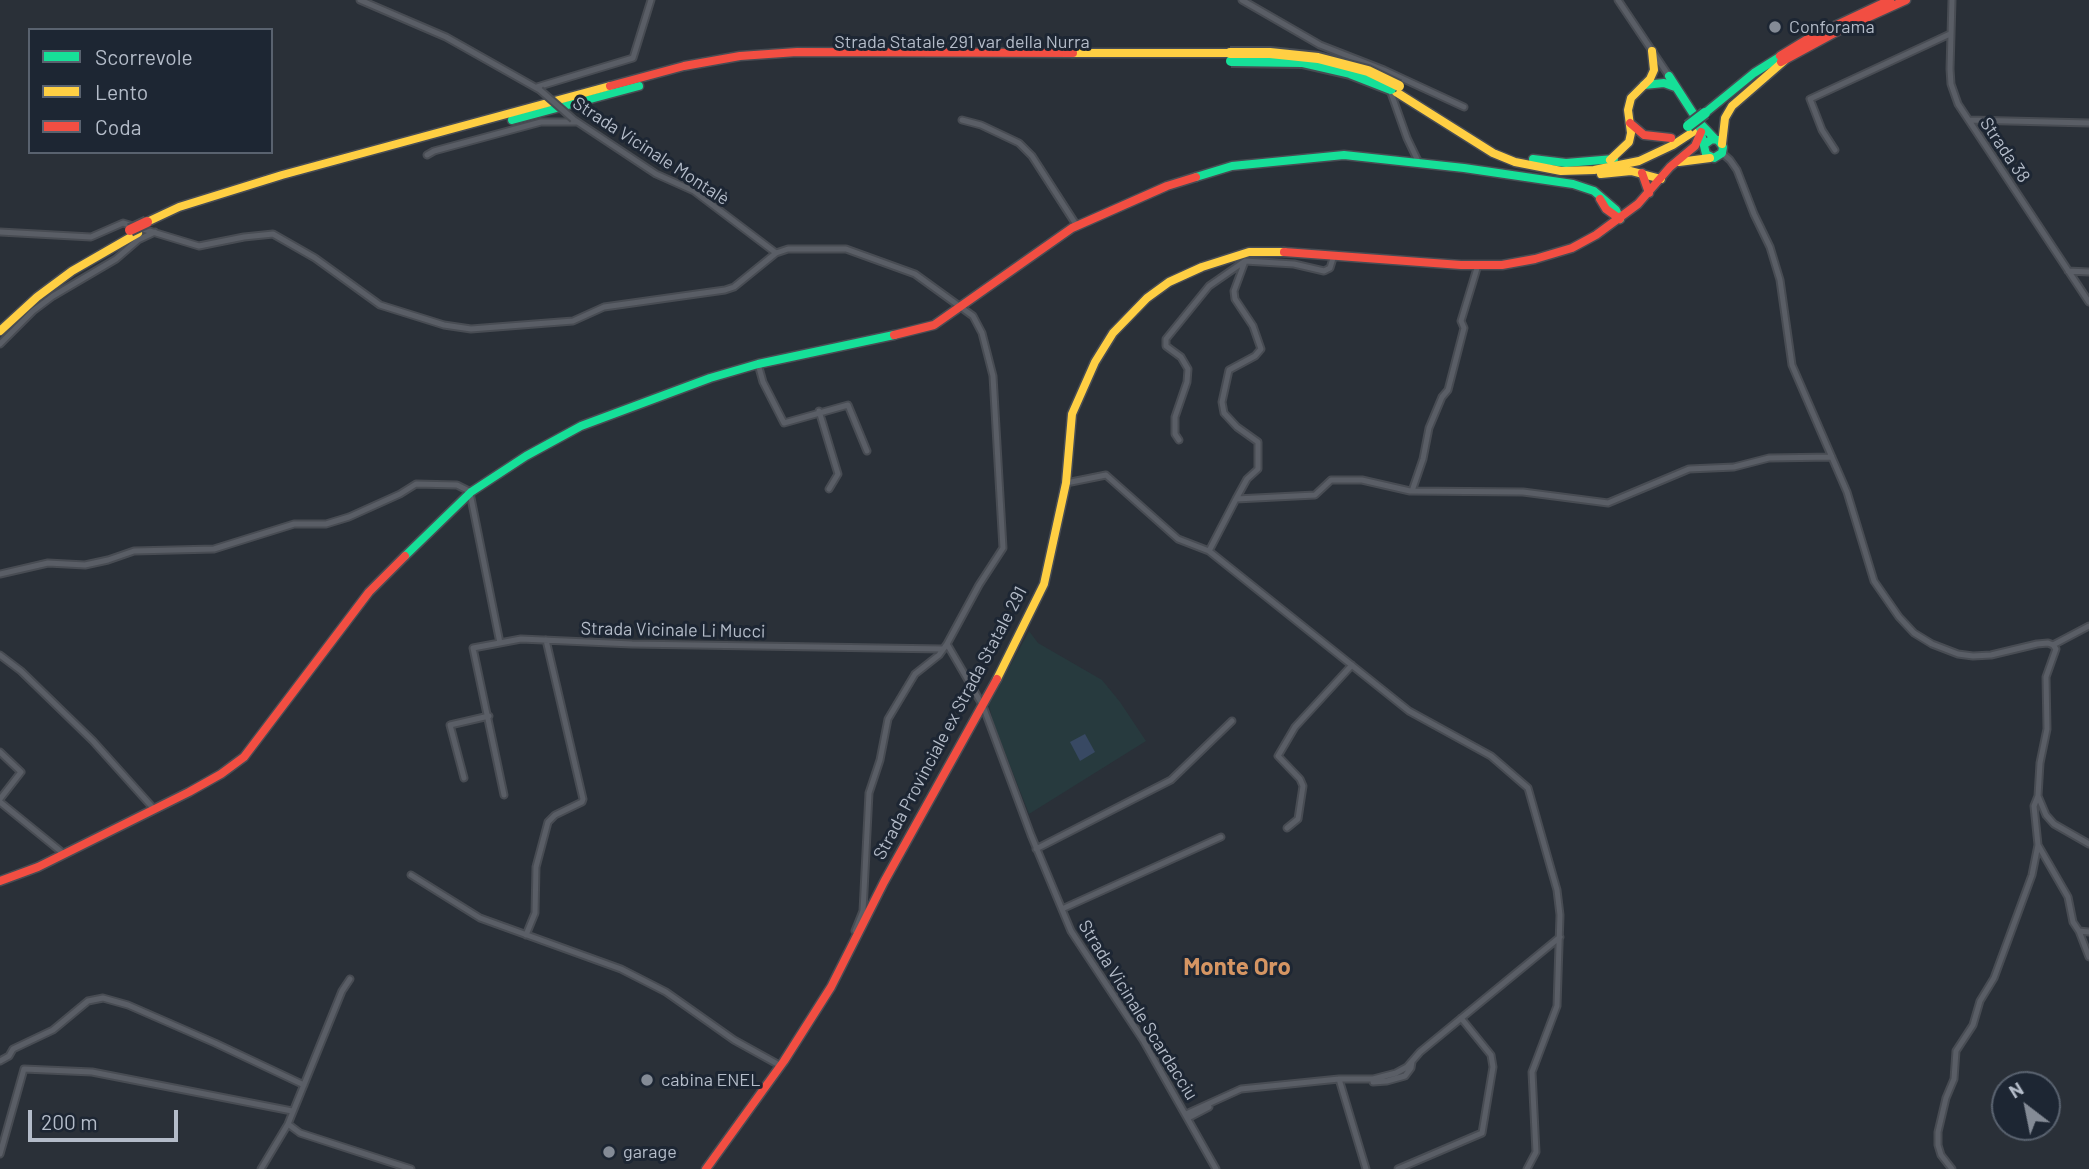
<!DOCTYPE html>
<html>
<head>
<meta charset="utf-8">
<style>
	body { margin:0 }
	#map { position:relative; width:2089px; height:1169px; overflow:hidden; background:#2a3038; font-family:Barlow,sans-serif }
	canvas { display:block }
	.legend { position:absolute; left:28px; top:28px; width:245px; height:126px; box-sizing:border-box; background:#1d2633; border:2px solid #59626f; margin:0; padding:9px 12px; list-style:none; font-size:21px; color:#b4bcc9 }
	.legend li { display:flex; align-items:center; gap:14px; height:35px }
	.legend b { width:35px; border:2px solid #59626f }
	.north { position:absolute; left:1991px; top:1071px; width:70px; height:70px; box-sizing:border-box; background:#1d2633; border:2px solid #59626f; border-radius:50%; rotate:328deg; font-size:19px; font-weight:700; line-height:28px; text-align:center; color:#b4bcc9 }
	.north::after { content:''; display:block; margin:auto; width:24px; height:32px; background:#848b96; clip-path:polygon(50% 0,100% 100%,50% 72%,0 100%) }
	.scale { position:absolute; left:28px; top:1110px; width:150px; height:32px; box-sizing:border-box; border:4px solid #b4bcc9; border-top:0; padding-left:9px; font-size:21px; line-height:24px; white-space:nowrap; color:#b4bcc9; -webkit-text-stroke:5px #1d2633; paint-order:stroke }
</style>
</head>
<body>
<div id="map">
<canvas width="2089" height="1169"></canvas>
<ul class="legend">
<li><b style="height:9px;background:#16e098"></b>Scorrevole</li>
<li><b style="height:9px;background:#ffcf43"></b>Lento</li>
<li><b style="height:9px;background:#f24e42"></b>Coda</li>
</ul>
<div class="north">N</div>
<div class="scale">200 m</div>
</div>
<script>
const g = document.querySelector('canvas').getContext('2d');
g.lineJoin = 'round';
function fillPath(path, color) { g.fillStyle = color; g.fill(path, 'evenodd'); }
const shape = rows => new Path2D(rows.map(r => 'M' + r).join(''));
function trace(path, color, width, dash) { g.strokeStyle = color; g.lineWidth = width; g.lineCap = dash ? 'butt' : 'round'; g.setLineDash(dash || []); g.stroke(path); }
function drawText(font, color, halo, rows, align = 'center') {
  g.font = font + ' Barlow,sans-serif'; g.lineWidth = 6; g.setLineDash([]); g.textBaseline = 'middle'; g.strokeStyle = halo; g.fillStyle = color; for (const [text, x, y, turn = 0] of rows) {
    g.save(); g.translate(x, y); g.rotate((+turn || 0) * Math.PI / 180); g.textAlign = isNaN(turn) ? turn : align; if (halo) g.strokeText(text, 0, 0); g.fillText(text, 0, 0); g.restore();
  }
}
fillPath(shape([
	[1029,631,1038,643,1102,680,1120,702,1146,741,1029,814,993,722,989,705]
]), '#273a3e');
fillPath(shape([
	[1085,734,1095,752,1080,761,1070,742]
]), '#384963');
const street = shape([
	[360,0,446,37,540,90],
	[1242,0,1320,45,1384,70,1464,107],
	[1618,0,1669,76],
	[1952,0,1950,69,1951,84,1958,104,2089,302],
	[537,87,633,58,651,0],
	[1390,90,1407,138,1419,163],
	[573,119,656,174,694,191,776,253],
	[962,120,981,125,1019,143,1032,156,1077,226],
	[1969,120,2089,123],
	[1835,150,1822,130,1810,99,1950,34],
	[1722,153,1730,160,1737,170,1754,214,1770,247,1780,280,1792,365,1847,492,1874,581,1899,617,1914,633,1932,644,1958,654,1973,656,1991,655,2037,644,2048,643,2053,645],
	[427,155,434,151,541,122,577,122],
	[0,232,91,237,123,223,199,246,244,237,273,234,315,258,380,305,444,325,471,329,573,321,604,307,725,290,734,287,776,253,788,249,846,249,915,274,973,316,982,333,993,376,1003,548,979,585,947,644,939,655,915,674,888,719,880,760,869,793,863,911,855,931],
	[2068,271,2089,272],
	[0,344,33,311,53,296,116,259,138,240,155,232],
	[758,364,763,382,784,423,848,405,867,451],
	[819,411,838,474,829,489],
	[1179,440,1175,434,1175,417,1187,382,1188,369,1181,357,1166,346,1166,339,1209,286,1245,261,1294,264,1324,271,1330,268,1334,255],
	[1066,483,1106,475,1178,539,1209,551,1409,711,1491,756,1528,788,1557,890,1560,915,1557,1006,1532,1072,1536,1152,1527,1169],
	[1412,491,1423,459,1429,428,1442,397,1448,390,1464,328,1461,321,1478,265],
	[470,493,500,643],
	[1236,499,1247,479,1258,469,1258,442,1237,427,1224,413,1222,402,1229,370,1255,356,1261,349,1253,326,1235,299,1234,291,1244,264],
	[1209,551,1236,499,1315,495,1331,480,1362,480,1410,491,1523,492,1608,503,1689,469,1734,467,1769,458,1832,457],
	[0,574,48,563,85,565,108,560,134,551,214,549,294,524,326,524,349,517,400,494,416,484,457,485,471,492],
	[947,644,983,706,1031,835,1071,931,1143,1040,1216,1169],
	[2053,645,2056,649,2046,677,2047,729,2040,763,2038,796,2046,815,2054,824,2089,844],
	[2053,645,2089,626],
	[0,655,21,671,93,741,154,809],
	[0,752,21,772,0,799],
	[464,778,450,725,489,716],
	[504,795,473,648,521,639,632,644,943,649],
	[0,802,64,854],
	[1287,828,1298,819,1303,786,1300,779,1278,756,1295,727,1352,665],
	[2038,845,2068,897,2073,922,2079,931,2089,932],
	[1036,849,1171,780,1232,721],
	[411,875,480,918,621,969,666,992,734,1040,781,1066],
	[1062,909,1221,837],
	[2079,931,2089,957],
	[526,935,535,913,536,867,548,822,555,815,582,802,583,799,546,640],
	[0,1061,9,1056,13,1049,53,1030,88,1001,103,998,128,1005,215,1043,304,1085],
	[1339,1079,1366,1169],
	[1373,1082,1387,1081,1405,1076,1411,1068,1412,1062],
	[1186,1114,1241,1089,1339,1079,1373,1079,1396,1073,1407,1067,1420,1052,1560,937],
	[1188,1118,1209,1107],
	[288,1124,300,1133,411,1169],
	[0,1154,24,1069,92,1072,292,1111],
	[261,1169,288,1124,342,991,350,979],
	[1398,1169,1482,1133,1493,1067,1491,1055,1461,1018],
	[1952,1169,1941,1155,1938,1145,1938,1132,1946,1098,1954,1079,1956,1051,1973,1025,1980,1001,1994,978,2032,875,2038,845,2034,806,2038,796]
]);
const fast = shape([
	[1669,76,1698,121,1715,139],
	[1644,85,1664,83,1675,87],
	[1705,113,1754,73,1778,58],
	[512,120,639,86],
	[1698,121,1706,154,1714,158,1722,153,1723,147,1718,140,1712,139,1705,144],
	[1533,159,1566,163,1614,159],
	[1196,177,1232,166,1344,155,1464,168,1573,184,1594,191,1616,210,1620,219],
	[405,556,471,492,526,456,581,426,710,378,758,364,894,335]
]);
const slow = shape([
	[1073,53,1230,53],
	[1396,92,1493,153,1515,162,1561,171,1594,170,1639,161,1673,145,1693,132],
	[1722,144,1725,118,1732,106,1785,60],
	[1610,160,1629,142,1631,133,1628,110,1631,98,1650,79,1654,70,1652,51],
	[1679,162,1710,158],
	[1601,174,1631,171,1661,179],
	[147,222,179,207,282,175,610,86],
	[0,331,37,297,72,271,138,233],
	[997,679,1044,584,1066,483,1072,414,1095,362,1113,333,1147,298,1169,282,1202,267,1249,252,1284,252]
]);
const jam = shape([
	[1780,56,1811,37,1890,0],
	[1781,62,1840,30,1906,0],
	[610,86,684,66,740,56,797,52,1073,53],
	[1630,123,1644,135,1671,138],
	[1642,173,1649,193],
	[1600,199,1606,209,1620,219],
	[1284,252,1461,265,1502,265,1535,259,1572,248,1596,235,1638,204,1670,167,1695,146,1701,132],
	[894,335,934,325,1072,228,1167,186,1196,177],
	[0,881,38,867,189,792,221,774,244,757,369,592,405,556],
	[706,1169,784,1061,831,987,884,882,997,679]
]);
trace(street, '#484c53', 9);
trace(fast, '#484c53', 11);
trace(slow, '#484c53', 11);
trace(jam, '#484c53', 11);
trace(street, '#5a5e66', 5);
trace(fast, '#16e098', 8);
trace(slow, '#ffcf43', 8);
trace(jam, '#f24e42', 8);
const streetBridge = shape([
	[540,90,573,119]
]);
const fastBridge = shape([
	[1231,61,1302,62,1350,73,1391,89],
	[1688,126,1705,113]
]);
const slowBridge = shape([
	[1230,53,1270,53,1318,58,1368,71,1399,86]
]);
const jamBridge = shape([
	[130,230,147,222]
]);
trace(streetBridge, '#484c53', 9, []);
trace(fastBridge, '#474c53', 14, []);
trace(slowBridge, '#474c53', 14, []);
trace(jamBridge, '#474c53', 14, []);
trace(streetBridge, '#5a5e66', 5);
trace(fastBridge, '#16e098', 10);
trace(slowBridge, '#ffcf43', 10);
trace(jamBridge, '#f24e42', 10);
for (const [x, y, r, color] of [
	[1775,27,7,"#848b96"],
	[647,1080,7,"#848b96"],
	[609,1152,7,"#848b96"]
]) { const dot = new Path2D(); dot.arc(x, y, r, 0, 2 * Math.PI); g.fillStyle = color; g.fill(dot); trace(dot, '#1d2633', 2.5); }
drawText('18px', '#b4bcc9', '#1d2633', [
	["Conforama",1789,27],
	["cabina ENEL",661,1080],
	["garage",623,1152]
], 'left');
drawText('18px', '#b4bcc9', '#1d2633', [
	["Strada Statale 291 var della Nurra",962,42],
	["Strada 38",2005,150,56],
	["Strada Vicinale Montalè",651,151,33],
	["Strada Vicinale Li Mucci",673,630,1],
	["Strada Provinciale ex Strada Statale 291",950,723,-62],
	["Strada Vicinale Scardacciu",1138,1010,58]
]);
drawText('bold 24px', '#d59563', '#1d2633', [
	["Monte Oro",1237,967]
]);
</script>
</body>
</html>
